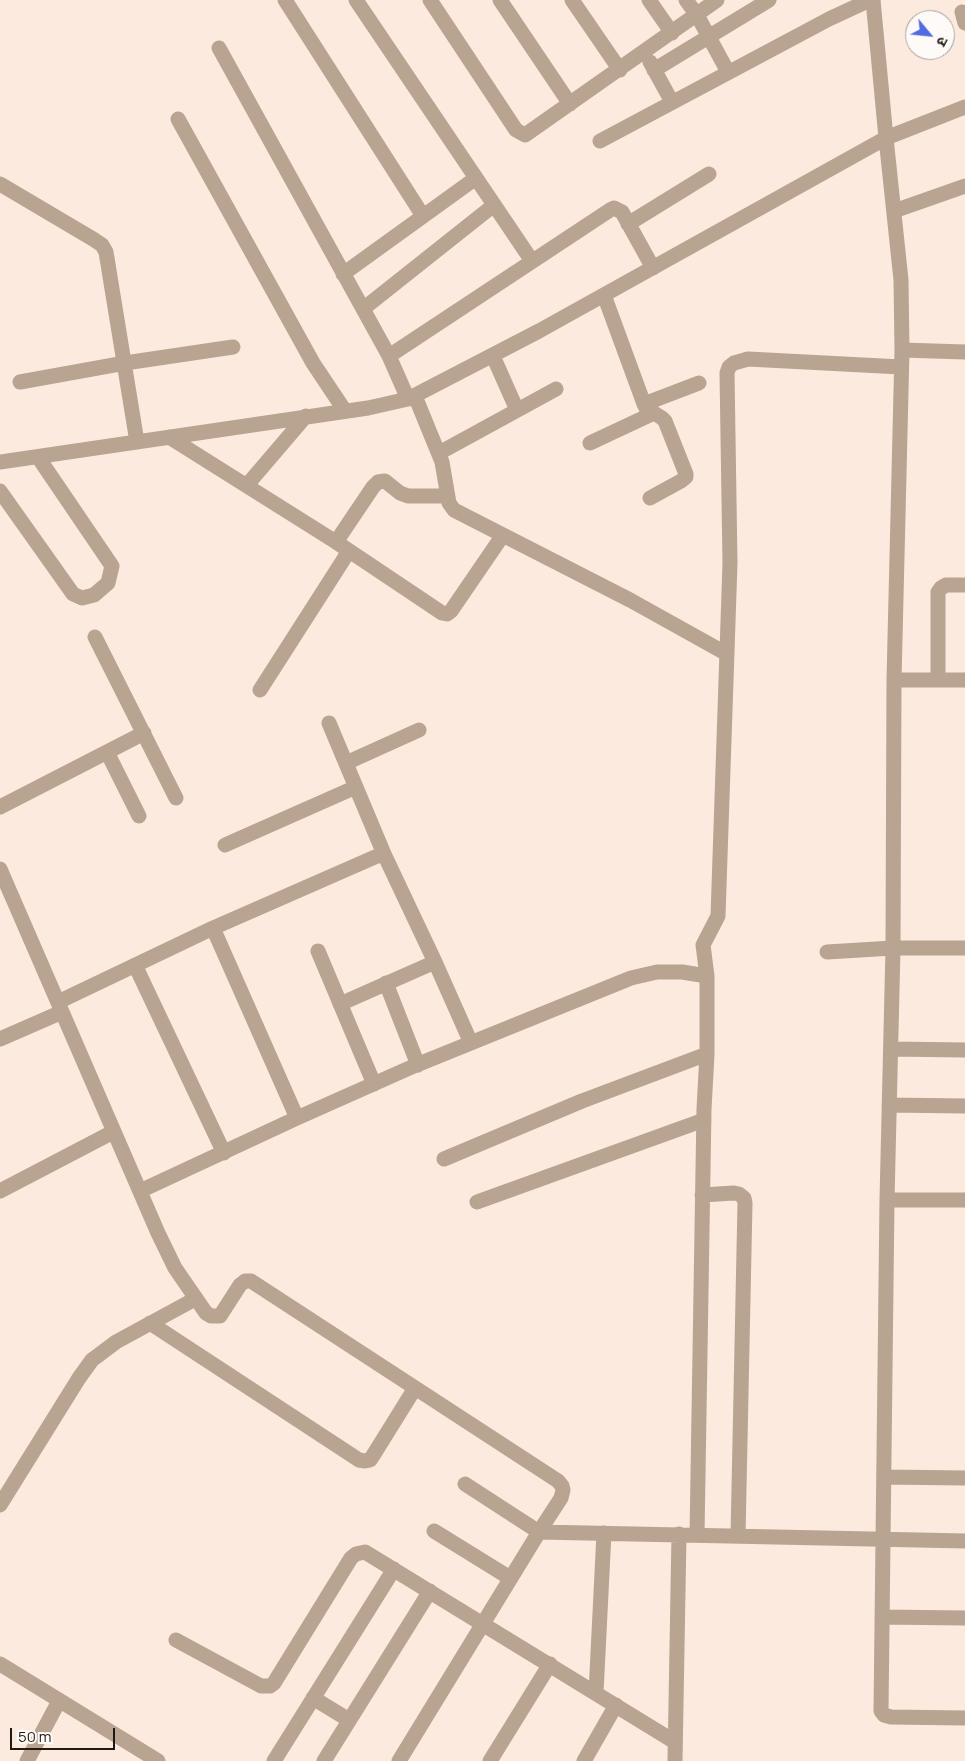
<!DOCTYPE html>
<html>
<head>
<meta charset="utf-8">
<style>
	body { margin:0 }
	#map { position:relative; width:965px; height:1761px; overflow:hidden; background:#fbeadd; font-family:Manrope,"Noto Sans Devanagari",sans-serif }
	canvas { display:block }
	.north { position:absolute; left:905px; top:10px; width:50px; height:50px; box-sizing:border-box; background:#fdfaf7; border:1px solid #a5a09d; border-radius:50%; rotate:118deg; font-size:14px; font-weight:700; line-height:20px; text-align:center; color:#201a15 }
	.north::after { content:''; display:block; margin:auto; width:18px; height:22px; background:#536be0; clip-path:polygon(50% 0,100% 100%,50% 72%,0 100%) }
	.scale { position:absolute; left:10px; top:1728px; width:105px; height:22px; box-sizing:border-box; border:2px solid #201a15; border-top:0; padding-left:6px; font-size:15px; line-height:18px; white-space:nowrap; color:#201a15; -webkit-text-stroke:4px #fdfaf7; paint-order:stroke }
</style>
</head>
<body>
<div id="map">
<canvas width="965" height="1761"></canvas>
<div class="north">उ</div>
<div class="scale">50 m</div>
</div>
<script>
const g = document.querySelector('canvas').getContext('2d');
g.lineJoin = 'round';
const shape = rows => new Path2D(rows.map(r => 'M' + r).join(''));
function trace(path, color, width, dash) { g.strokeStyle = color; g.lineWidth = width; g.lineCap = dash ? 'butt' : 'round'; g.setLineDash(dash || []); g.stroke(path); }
trace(shape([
	[285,0,423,216],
	[356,0,532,261],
	[430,0,516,130,525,135,717,0],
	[500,0,570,104],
	[572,0,620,70],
	[649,0,672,33],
	[686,0,697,15,728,72],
	[873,0,886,138,965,107],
	[962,12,965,23],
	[219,48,389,356,408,399],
	[650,62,672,102],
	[654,70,769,0],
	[178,119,313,363,345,411],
	[600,141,829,19,870,0],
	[0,184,93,239,102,245,106,252,137,442],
	[894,211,965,186],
	[628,224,709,174],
	[343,274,476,178],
	[604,295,644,404,646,408,662,418,665,421,686,474,686,477,681,481,650,498],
	[363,309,494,205],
	[902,350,965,352],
	[389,356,610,210,614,208,622,212,653,268],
	[493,356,517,410],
	[20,382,125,363,233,347],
	[415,396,442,462,449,503,454,510,630,600,727,654],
	[644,404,699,383],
	[169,437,336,542,442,613,447,614,451,611,503,535],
	[590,443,654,413],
	[439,453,556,389],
	[0,462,368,408,408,399,539,331,886,138,901,280,902,350,894,680,893,948,965,948],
	[247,485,306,416],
	[0,491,73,594,82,598,94,595,108,583,112,566,38,457],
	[336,542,373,487,378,482,385,481,400,493,408,496,447,496],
	[95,637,176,798],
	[894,680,965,680],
	[938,680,938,592,941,588,946,585,965,585],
	[260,690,349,551],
	[329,723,384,854,435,962,471,1043],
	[107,752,139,816],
	[346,763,419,730],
	[0,807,144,733],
	[225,845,356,787],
	[0,869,158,1233,175,1268,206,1313,211,1316,220,1316,240,1285,245,1281,251,1281,558,1481,562,1486,563,1490,561,1498,539,1532,399,1761],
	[213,928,297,1118],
	[318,951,374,1084],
	[827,952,893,948,887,1200,881,1711,884,1715,891,1717,965,1718],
	[135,965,224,1153],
	[386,983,418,1065],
	[58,1002,213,928,375,857,384,854],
	[340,1004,435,962],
	[0,1039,62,1012],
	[891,1049,965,1050],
	[889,1105,965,1106],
	[444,1159,582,1101,707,1054],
	[0,1191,113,1132],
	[140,1191,297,1118,414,1066,631,978,657,972,682,972,707,976],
	[702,1195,734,1193,739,1194,744,1198,745,1203,738,1536],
	[887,1200,965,1200],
	[477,1202,704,1120],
	[150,1323,359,1460,365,1461,370,1460,374,1454,415,1388],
	[884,1477,965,1478],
	[465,1484,539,1532,965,1541],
	[0,1505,79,1378,92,1360,116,1342,195,1299],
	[434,1531,510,1578],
	[697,1535,704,1109,707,1054,707,976,703,945,718,916,730,563,727,373,729,367,734,363,748,359,901,367],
	[882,1617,965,1618],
	[176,1640,261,1686,270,1686,274,1683,351,1558,356,1554,365,1552,675,1742],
	[0,1664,158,1761],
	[596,1693,604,1533],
	[313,1698,349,1720],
	[27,1761,59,1701],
	[274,1761,394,1569],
	[324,1761,430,1591],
	[490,1761,550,1664],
	[584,1761,616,1705],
	[675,1761,679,1534]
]), '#b9a391', 15);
</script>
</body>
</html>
